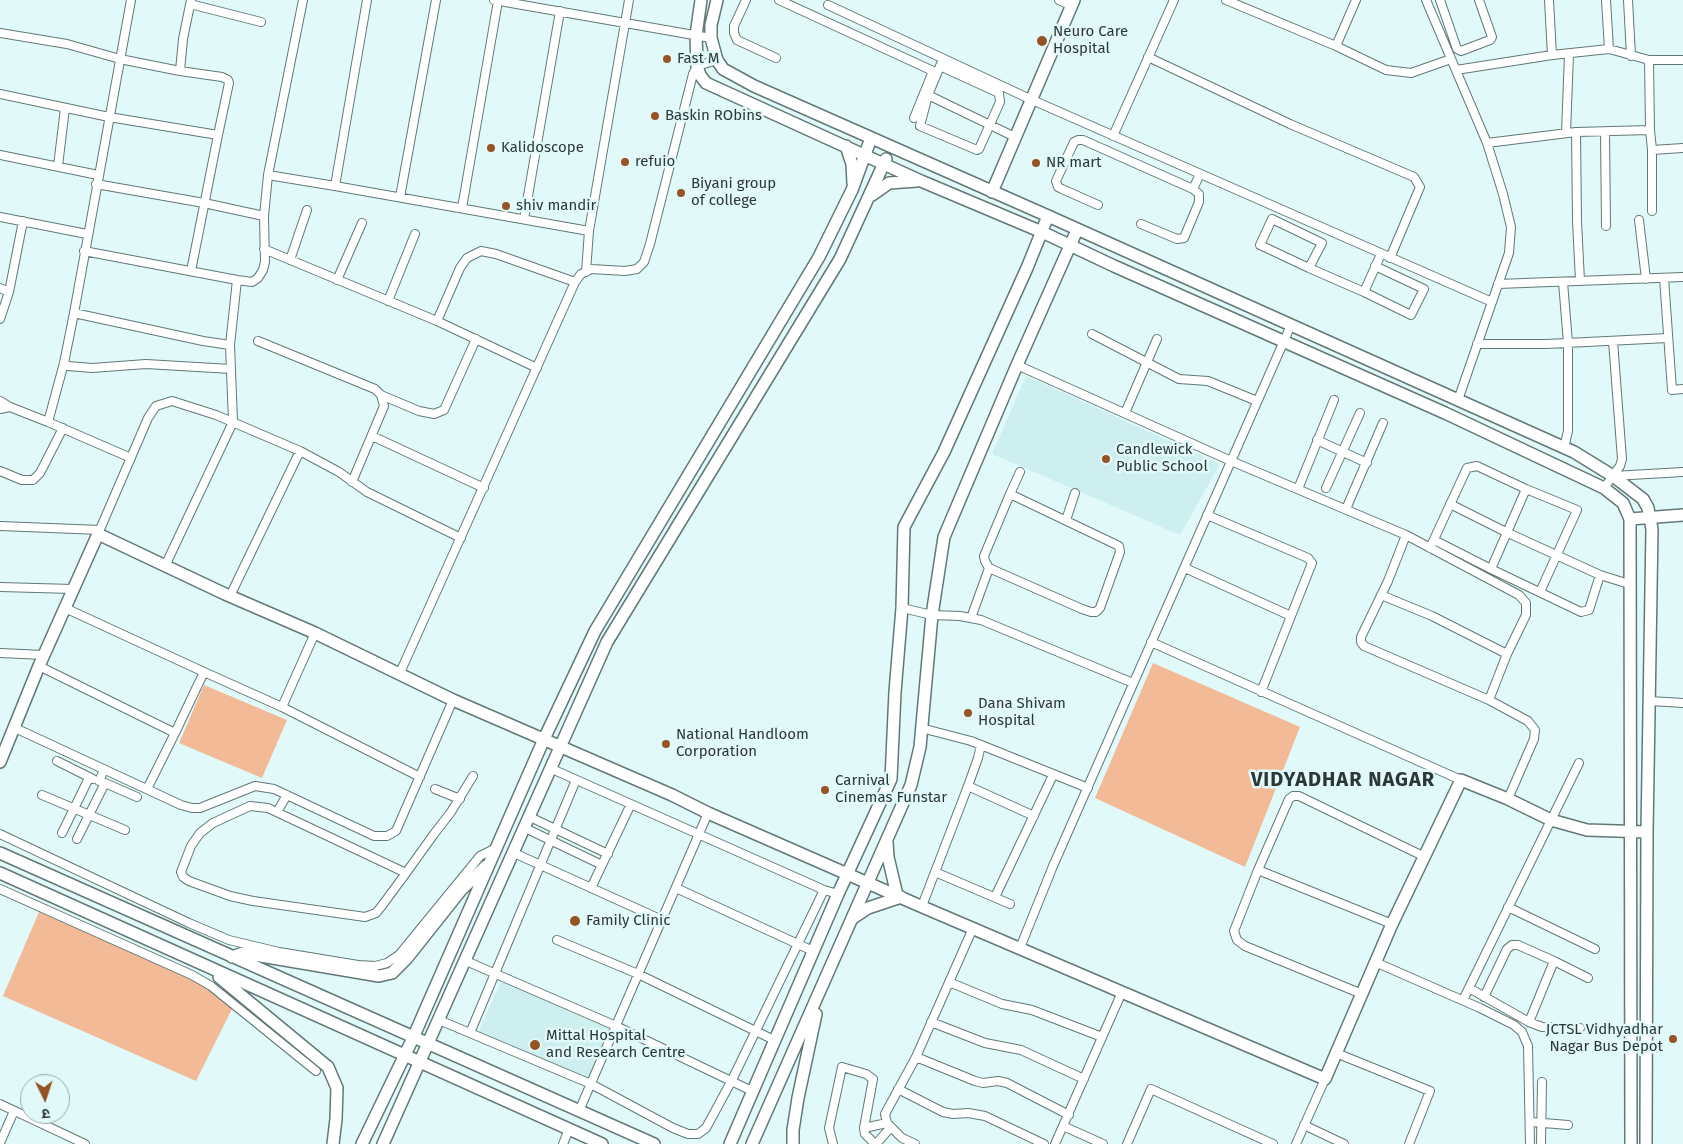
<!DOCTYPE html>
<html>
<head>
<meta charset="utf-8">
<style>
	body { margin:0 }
	#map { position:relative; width:1683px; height:1144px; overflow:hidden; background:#e1f9f9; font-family:"Fira Sans","Noto Sans Devanagari",sans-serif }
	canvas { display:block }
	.north { position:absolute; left:20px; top:1074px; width:50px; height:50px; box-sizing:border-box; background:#e1f9f9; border:1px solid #99abab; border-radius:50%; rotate:176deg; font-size:14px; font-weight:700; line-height:20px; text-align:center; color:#2e3737 }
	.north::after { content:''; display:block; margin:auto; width:18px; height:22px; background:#965323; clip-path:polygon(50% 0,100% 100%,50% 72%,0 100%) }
</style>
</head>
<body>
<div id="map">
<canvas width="1683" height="1144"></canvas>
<div class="north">उ</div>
</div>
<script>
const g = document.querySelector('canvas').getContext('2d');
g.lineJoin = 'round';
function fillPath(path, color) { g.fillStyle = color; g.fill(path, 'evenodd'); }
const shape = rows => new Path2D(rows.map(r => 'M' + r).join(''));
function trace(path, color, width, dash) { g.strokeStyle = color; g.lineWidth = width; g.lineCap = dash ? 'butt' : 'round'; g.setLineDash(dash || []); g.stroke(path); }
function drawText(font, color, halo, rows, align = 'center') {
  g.font = font + ' "Fira Sans",sans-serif'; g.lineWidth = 5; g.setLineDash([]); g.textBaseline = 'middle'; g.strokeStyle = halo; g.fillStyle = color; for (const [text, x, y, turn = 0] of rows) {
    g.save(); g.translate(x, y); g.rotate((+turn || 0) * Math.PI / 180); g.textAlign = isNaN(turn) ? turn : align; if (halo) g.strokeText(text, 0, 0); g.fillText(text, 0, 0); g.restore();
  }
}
fillPath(shape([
	[1026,376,1220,464,1180,535,992,454],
	[501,981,609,1028,589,1078,478,1033]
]), '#ceeff0');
fillPath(shape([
	[1153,663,1300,727,1245,867,1095,798],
	[204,685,287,720,262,778,179,743],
	[39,912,204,984,233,1007,196,1081,3,996]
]), '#f2ba97');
const street = shape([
	[131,0,74,313,203,341,230,345],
	[494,0,711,38],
	[746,0,734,26,734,33,737,40,776,58],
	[779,0,933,71,914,118],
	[1059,0,1072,6],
	[1226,0,1336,46,1356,0],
	[1426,0,1487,143,1503,194,1511,227,1509,253,1458,400],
	[1440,0,1457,49,1461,51,1490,40,1492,37,1479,0],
	[1549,0,1552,55],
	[1606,0,1609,49],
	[1628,0,1631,56],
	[190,4,261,22],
	[828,5,1030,99,1492,302],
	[0,33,67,44,120,59,180,71,222,77,228,80,229,83,218,135,191,271],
	[1336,46,1386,70,1411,73,1451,59],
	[1148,57,1290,124,1414,177,1420,187,1390,258],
	[1649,60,1650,130,1652,150,1683,148],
	[940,66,999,93,1000,102,979,149,977,150,920,126,928,95,943,59],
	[1456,70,1552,55,1609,49,1649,60,1683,60],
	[180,71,183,39,191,0],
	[0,94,109,117,218,135],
	[928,95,1015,137],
	[1576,132,1577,221,1580,281],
	[1605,132,1606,226],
	[1566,133,1569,54],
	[1113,136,1174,0],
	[1487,143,1576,132,1650,130],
	[0,155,98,175],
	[58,166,65,108],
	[268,175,335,186,367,0],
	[96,184,204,203,264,216],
	[335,186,589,231,586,272],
	[400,197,436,0],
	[1098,205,1062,189,1058,187,1056,181,1074,142,1078,140,1083,140,1193,189],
	[462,208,498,1],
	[1652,211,1652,150],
	[0,217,87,234],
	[524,219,560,11],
	[1639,220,1646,279],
	[1141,224,1177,239,1184,238,1199,202,1199,194,1193,189,1200,174],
	[589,231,629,0],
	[264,249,437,321,537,368],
	[84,251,237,280,252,282,258,278,263,270,265,262,264,216,268,175,303,0],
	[290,260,307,210],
	[1309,268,1260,245,1272,219,1322,243,1309,268,1364,292,1381,254],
	[1664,278,1672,390,1683,389],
	[337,280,362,223],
	[1563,282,1568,343,1568,431,1564,448],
	[1498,284,1683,277],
	[0,288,9,292,23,221],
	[1364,292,1411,315,1424,289,1375,266],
	[388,301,415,234],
	[74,313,64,363,48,422,131,458],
	[0,319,9,292],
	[437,321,460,268,467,258,481,251,496,254,575,282],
	[1092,334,1179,379,1208,381,1257,401],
	[258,341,375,389,381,395,384,406,352,482],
	[1477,344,1546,344,1668,338],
	[64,363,68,366,92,368,146,364,231,369],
	[1017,365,1231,461,1406,535,1519,595,1526,603,1526,615,1507,654,1489,700],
	[381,395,419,411,434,414,444,410,476,339],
	[0,401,10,407,48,422],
	[0,409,10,407],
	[1125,413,1157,339],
	[372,436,484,488],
	[1317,440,1367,463],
	[0,471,22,480,33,480,40,473,63,428],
	[1613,476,1683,472],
	[1326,488,1360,413],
	[1604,488,1620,466,1622,459,1613,341],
	[1298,489,1334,400],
	[1010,494,1119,546,1120,552,1100,608,1096,612,1091,612,1082,609,989,568,985,561,984,556,1010,494],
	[1010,494,1020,472],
	[1450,504,1506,532,1600,575,1629,584],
	[1346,509,1383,423],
	[1207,515,1308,558,1312,563,1261,692],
	[1066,520,1075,493],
	[0,526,100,530],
	[98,534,148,418,156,406,172,401,216,415,300,451,339,472,367,492,461,538],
	[1406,535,1388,581,1361,637,1361,642,1364,646,1489,700,1528,721,1535,730,1534,739,1508,799],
	[1434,540,1491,569,1581,612,1589,610,1600,575],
	[1430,548,1467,468,1477,466,1526,489,1577,510,1540,592],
	[165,566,233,422,230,345,237,280],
	[1185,568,1291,616],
	[1491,569,1526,489],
	[0,587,73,589],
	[1381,595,1432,616,1507,654],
	[230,596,300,451],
	[902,608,932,615,960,616,981,620,1133,683],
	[971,618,989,568],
	[1151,642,1461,780],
	[0,653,44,655],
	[39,666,175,733,204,672,65,608],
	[204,672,282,707,420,777],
	[399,675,575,282,581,274,591,269,625,271,637,269,644,262,650,244,693,74,697,66,717,60],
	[1650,701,1683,703],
	[282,707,315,633],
	[15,728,181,805,192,808,200,808,255,786,274,789,374,836,387,836,396,831,453,700],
	[921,728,971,741,1088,788],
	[57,761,93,779],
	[552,769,824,890,838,894],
	[105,783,137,797],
	[968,786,978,758,981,745],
	[147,789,175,733],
	[435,789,460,799],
	[42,795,125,830],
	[277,812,287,795],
	[530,817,608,854],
	[525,828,602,865],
	[62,833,89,778],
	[0,834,189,923,229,940,279,952,358,965,375,966,387,963,399,955,480,856,496,848],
	[77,839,105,783,99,781,104,770],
	[514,853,662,920],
	[1258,870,1289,799,1293,796,1299,796,1425,857],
	[935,872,1010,904],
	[406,873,268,808,250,806,213,823,200,833,191,846,181,872,183,877,189,881,230,896,253,901,365,917,376,913,381,907,406,873,434,834,451,812,473,776],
	[591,888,631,804],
	[676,888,813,951],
	[0,889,192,975,211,986,316,1071],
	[995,897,1053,775],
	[922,906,968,786,1034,816],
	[1508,907,1595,949],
	[557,940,638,974,774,1040],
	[1020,948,1053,866,1291,325],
	[466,961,616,1026,752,1091],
	[1375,962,1480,1008,1514,1025,1522,1032,1528,1046,1530,1144],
	[949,982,1002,1004,1032,1010,1102,1037],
	[1469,988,1529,1022,1542,1027,1580,1028],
	[1362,994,1245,946,1237,940,1234,931,1258,870,1392,924],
	[1484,997,1507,949,1512,945,1518,945,1554,961,1588,978],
	[1463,1000,1579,763],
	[439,1020,591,1084,673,1128,688,1134,698,1134,706,1128,732,1080,824,890],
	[931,1022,985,1043,1021,1050,1084,1079],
	[1529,1022,1554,961],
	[470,1033,576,780],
	[1336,1053,1430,1091,1409,1144],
	[916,1057,975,1081,983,1083,998,1081,1007,1083,1069,1115],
	[898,1089,943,1112,953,1114,968,1113,985,1116,1044,1144],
	[0,1104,85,1144],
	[579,1111,708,813],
	[1531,1122,1568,1125],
	[1304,1125,1344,1144],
	[1063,1126,1103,1144],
	[864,1128,887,1123],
	[0,1143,14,1111],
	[563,1144,569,1129],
	[833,1144,829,1128,842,1067,866,1074,873,1079,864,1128,865,1134,875,1144],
	[876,1144,891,1127],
	[915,1144,902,1138,887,1123,885,1114,916,1057,973,928],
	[1055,1144,1122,992],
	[1127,1144,1151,1089,1273,1144],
	[1296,1144,1325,1079],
	[1541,1144,1542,1082]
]);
const secondary = shape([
	[701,0,696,35,697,66,700,75,706,83,921,181,1042,232,1114,266,1445,413,1604,488,1623,503,1630,519,1631,1144],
	[717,0,711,25,711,38,717,60,723,69,754,86,1048,216,1574,452,1613,476,1643,499,1648,508,1652,529,1647,832,1646,1144],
	[846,146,852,164,853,183],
	[992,192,1074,0],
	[872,195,889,183,917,181],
	[1630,519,1683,515],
	[0,762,39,666,98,534,225,594,315,633,453,700,672,795,708,813,918,905,1325,1079,1392,924,1461,780,1508,799,1551,820,1587,830,1647,832],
	[887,842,888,857,897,895],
	[0,853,654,1144],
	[0,873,602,1144],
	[853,918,868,908,901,897],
	[232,957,243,953,379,976,392,973,407,958,461,890,486,866],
	[219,977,328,1067,337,1088,336,1119,333,1144],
	[362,1144,413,1038,544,739,595,631,819,257,852,190,871,138],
	[383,1144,607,642,840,259,886,159],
	[730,1144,838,894,891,779,895,692,902,608,904,527,944,452,1027,268,1048,216],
	[752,1144,911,785,920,747,932,615,944,537,1017,365,1077,230],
	[793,1144,793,1130,798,1098,816,1014]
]);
trace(street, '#627878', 10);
trace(secondary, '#627878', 14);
trace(street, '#fff', 8);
trace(secondary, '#fff', 11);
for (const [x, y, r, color] of [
	[1042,41,6,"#965323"],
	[667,59,5,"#965323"],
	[655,116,5,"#965323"],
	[491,148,5,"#965323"],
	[625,162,5,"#965323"],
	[1036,163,5,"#965323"],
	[681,193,5,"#965323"],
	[506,206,5,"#965323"],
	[1106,459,5,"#965323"],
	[968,713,5,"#965323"],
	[666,744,5,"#965323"],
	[825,790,5,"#965323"],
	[575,921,6,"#965323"],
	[1673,1039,5,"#965323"],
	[535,1045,6,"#965323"]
]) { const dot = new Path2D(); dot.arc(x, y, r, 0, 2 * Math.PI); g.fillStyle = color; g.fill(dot); trace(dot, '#e1f9f9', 2); }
drawText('15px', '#2e3737', '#e1f9f9', [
	["Neuro Care",1053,32],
	["Hospital",1053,49],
	["Fast M",677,59],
	["Baskin RObins",665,116],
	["Kalidoscope",501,148],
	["refuio",635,162],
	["NR mart",1046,163],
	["Biyani group",691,184],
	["of college",691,201],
	["shiv mandir",516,206],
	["Candlewick",1116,450],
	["Public School",1116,467],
	["Dana Shivam",978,704],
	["Hospital",978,721],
	["National Handloom",676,735],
	["Corporation",676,752],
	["Carnival",835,781],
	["Cinemas Funstar",835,798],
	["Family Clinic",586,921],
	["JCTSL Vidhyadhar",1663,1030,"right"],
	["Nagar Bus Depot",1663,1047,"right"],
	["Mittal Hospital",546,1036],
	["and Research Centre",546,1053]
], 'left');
g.letterSpacing = '1px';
drawText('bold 20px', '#2e3737', '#e1f9f9', [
	["VIDYADHAR NAGAR",1343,780]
]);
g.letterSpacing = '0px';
</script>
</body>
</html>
